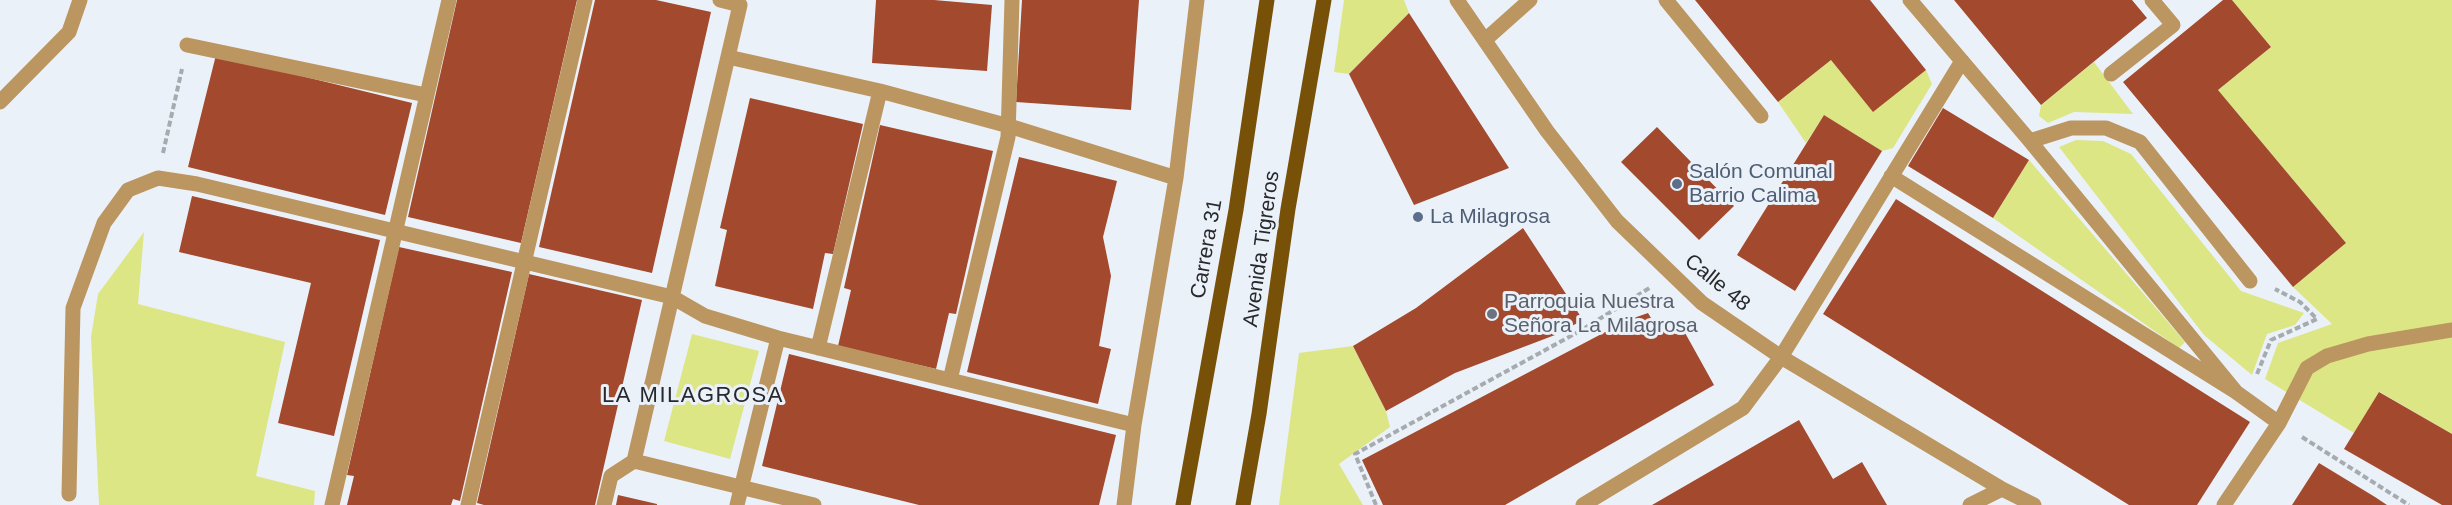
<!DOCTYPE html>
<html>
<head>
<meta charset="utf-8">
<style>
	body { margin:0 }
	canvas { display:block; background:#ebf1f8 }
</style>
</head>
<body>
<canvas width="2452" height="505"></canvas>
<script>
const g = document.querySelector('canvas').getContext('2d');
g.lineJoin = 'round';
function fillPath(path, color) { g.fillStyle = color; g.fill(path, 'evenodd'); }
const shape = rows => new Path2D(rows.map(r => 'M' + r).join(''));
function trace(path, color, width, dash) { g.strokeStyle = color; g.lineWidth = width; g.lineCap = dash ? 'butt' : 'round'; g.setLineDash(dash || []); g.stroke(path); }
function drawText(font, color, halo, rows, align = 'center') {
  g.font = font + ' Arial,sans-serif'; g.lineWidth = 6; g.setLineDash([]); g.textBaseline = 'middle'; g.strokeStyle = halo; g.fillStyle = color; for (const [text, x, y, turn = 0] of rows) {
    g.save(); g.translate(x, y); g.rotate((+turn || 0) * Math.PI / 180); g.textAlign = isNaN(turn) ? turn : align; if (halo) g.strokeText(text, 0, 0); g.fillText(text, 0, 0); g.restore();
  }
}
fillPath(shape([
	[1344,0,1404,0,1409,13,1349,74,1334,72],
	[2232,0,2452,0,2452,434,2380,392,2354,433,2265,379,2278,343,2332,324,2293,287,2346,243,2218,90,2271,47],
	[1831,60,1873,111,1926,70,1932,84,1893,148,1882,151,1824,115,1806,143,1778,102],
	[2094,62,2133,114,2074,112,2048,123,2039,116,2041,105],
	[2076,140,2103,141,2131,154,2241,291,2304,313,2295,325,2267,334,2252,375,2204,335,2059,147],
	[2029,160,2185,342,2179,348,1993,218],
	[144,232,138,304,285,342,256,476,315,491,314,505,99,505,91,337,98,294],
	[692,334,759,351,730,459,664,441],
	[1353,346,1386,411,1390,427,1339,464,1363,505,1279,505,1299,353]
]), '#dde684');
fillPath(shape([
	[457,0,577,0,521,243,408,217],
	[595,0,656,0,711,12,652,273,539,247],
	[876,0,934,0,992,5,987,71,872,63],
	[1022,0,1139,0,1131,110,1016,102],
	[1695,0,1870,0,1926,70,1873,112,1831,60,1778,102],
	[1954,0,2132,0,2147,18,2041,105],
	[2223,0,2232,0,2271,47,2218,90,2346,243,2293,287,2123,82],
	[1409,13,1509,168,1414,205,1349,74],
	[216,55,412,103,385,215,188,167],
	[750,98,863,124,833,254,825,253,813,309,715,286,727,230,720,228],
	[1943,108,2029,160,1993,218,1908,166],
	[1824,115,1882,151,1795,291,1737,255],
	[880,125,993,151,956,314,949,313,936,369,838,346,851,290,844,288],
	[1657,127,1734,206,1699,240,1621,162],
	[1019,157,1117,181,1103,237,1111,276,1099,346,1111,349,1098,404,967,372],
	[192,196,380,240,334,436,278,423,311,283,179,252],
	[1896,199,2250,422,2197,505,2129,505,1823,314],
	[1523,228,1583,320,1555,335,1455,373,1386,411,1353,346,1416,308],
	[399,247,512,272,460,501,453,499,451,505,347,505,354,476,347,475],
	[529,274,642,300,595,505,484,505,477,503],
	[1648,313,1657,328,1670,324,1675,334,1684,331,1714,385,1505,505,1383,505,1362,460,1628,320],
	[789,354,1116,435,1099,505,919,505,762,466],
	[2379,392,2452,434,2452,505,2442,505,2344,449],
	[1799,420,1833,479,1862,462,1887,505,1652,505],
	[2319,463,2375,497,2387,505,2292,505],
	[618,495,657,504,657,505,616,505]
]), '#a3492d');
trace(shape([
	[163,153,182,69],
	[2257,374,2271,340,2317,319,2300,302,2275,289],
	[2302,437,2409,505],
	[1376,505,1355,454,1580,331,1651,287]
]), '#a6abb0', 4, [6, 3]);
trace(shape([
	[1457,0,1547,131,1617,221,1702,303,1781,357,2002,489,2034,505],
	[1666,0,1761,116],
	[1910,0,2030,141,2236,392],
	[1485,40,1530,0],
	[187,45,426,95],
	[728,57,880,91,1009,126,1176,178],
	[2111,74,2173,25,2152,0],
	[0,102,69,32,80,0],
	[2030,141,2071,128,2106,128,2140,142,2250,281],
	[1891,176,2236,392,2279,423],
	[818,348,880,91],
	[950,380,1008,137,1012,0],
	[634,461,814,505],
	[69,494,73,308,104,223,128,190,158,178,197,184,672,297,705,316,778,338,1134,425],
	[332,505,449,0],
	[468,505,585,0],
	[604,505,611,476,634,461,740,5,720,0],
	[737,505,778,338],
	[1124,505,1134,425,1176,178,1197,0],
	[1583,505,1743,408,1781,357,1962,61],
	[1970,505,2002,489],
	[2224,505,2279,423,2307,368,2327,356,2368,344,2452,330]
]), '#bc9661', 15);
trace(shape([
	[1183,505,1236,210,1267,0],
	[1243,505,1259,414,1288,209,1324,0]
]), '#785108', 15);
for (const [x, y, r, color] of [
	[1677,184,6,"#5c6f8a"],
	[1418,217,6,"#5c6f8a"],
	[1492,314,6,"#6b7280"]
]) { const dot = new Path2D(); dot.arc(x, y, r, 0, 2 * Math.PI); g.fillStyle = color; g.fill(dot); trace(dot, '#ebf1f8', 2); }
drawText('21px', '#4e5e75', '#ebf1f8', [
	["Salón Comunal",1689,172],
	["Barrio Calima",1689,196],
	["La Milagrosa",1430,217]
], 'left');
drawText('21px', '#27292c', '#ebf1f8', [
	["Carrera 31",1207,249,-80],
	["Avenida Tigreros",1262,249,-82],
	["Calle 48",1717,283,39]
]);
drawText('21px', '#5b616d', '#ebf1f8', [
	["Parroquia Nuestra",1504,302],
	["Señora La Milagrosa",1504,326]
], 'left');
g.letterSpacing = '1.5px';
drawText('22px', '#27292c', '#ebf1f8', [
	["LA MILAGROSA",693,396]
]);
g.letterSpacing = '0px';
</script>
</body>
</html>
